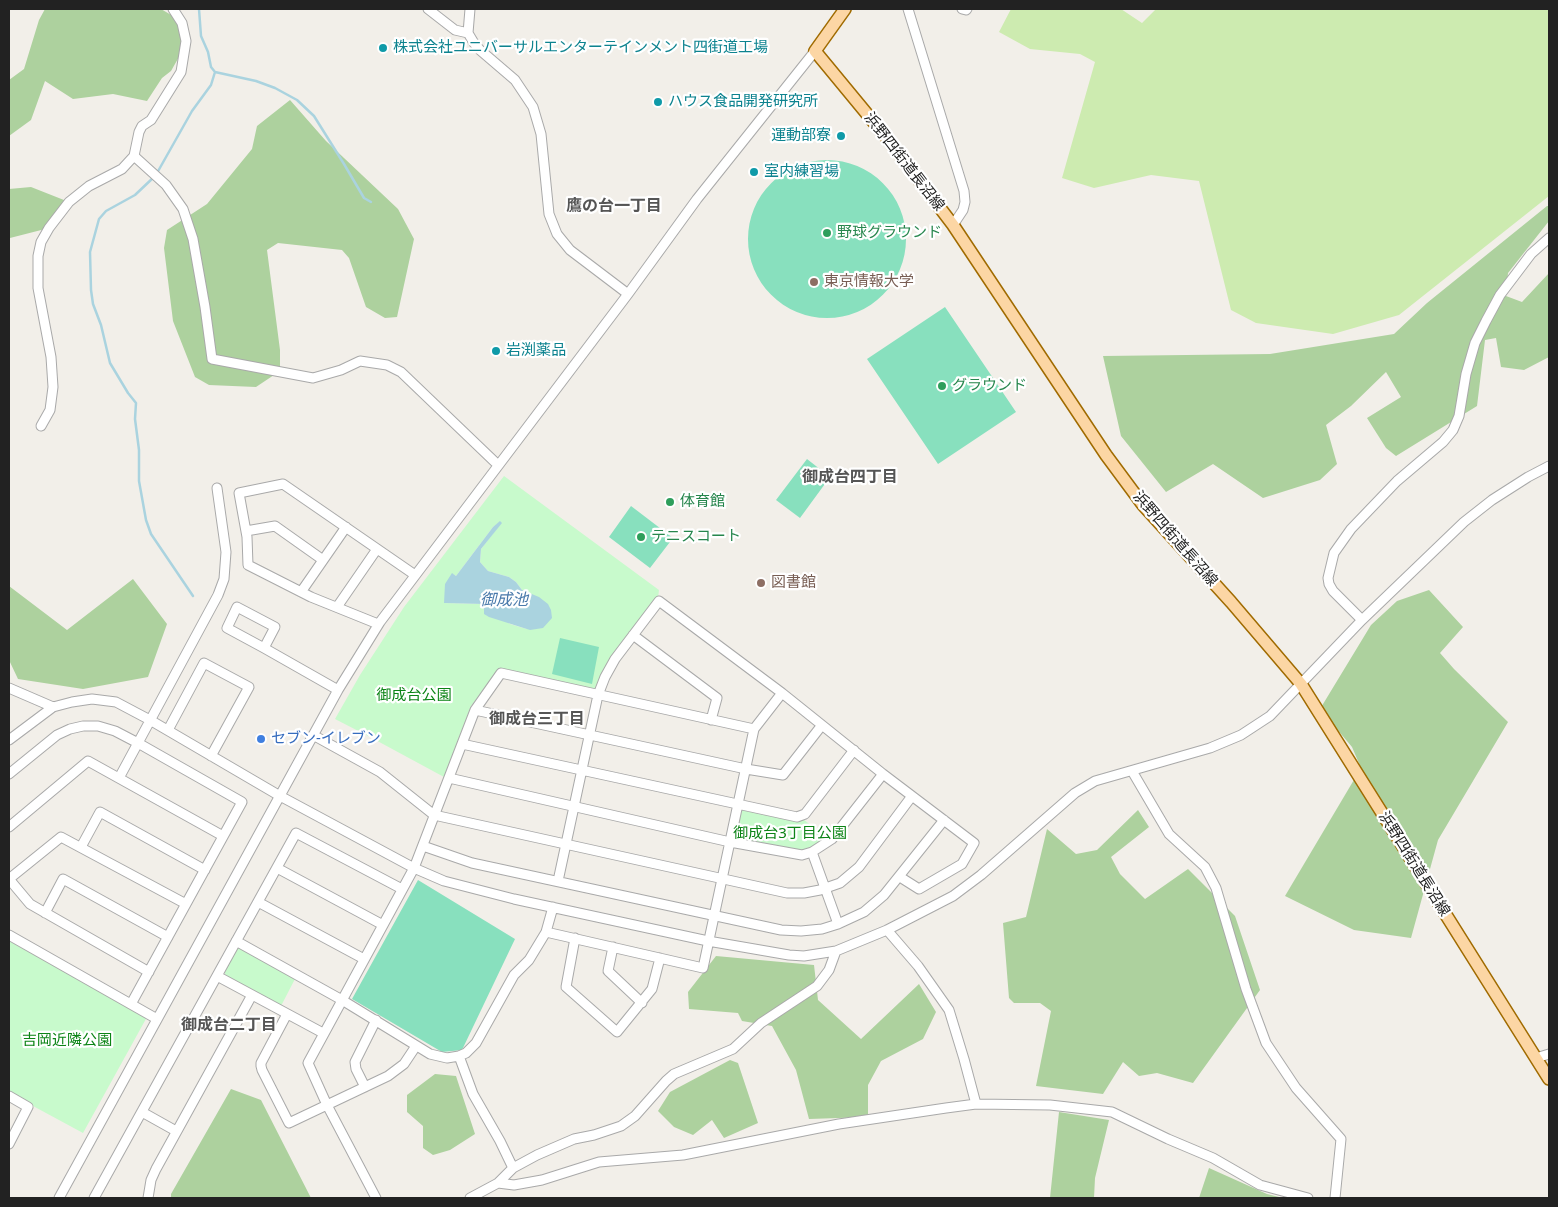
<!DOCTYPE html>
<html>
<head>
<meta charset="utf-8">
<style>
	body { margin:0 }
	#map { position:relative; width:1558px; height:1207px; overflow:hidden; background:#f2efe9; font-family:"Noto Sans",sans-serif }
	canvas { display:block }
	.frame { position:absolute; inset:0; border:10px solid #222; pointer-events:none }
</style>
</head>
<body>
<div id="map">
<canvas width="1558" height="1207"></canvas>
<div class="frame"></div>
</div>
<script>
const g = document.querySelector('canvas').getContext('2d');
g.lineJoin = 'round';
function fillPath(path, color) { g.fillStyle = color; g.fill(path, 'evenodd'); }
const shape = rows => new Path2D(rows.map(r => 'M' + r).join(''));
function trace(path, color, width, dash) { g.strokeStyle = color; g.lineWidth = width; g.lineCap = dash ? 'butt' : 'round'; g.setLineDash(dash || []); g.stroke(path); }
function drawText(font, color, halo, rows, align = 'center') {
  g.font = font + ' "Noto Sans","Noto Sans JP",sans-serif'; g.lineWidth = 4.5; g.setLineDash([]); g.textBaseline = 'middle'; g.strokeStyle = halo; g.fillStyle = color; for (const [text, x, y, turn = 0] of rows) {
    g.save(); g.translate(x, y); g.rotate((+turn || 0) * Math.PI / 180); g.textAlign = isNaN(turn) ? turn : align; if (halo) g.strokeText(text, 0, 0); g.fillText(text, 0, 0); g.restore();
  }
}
fillPath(shape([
	[1011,9,1121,9,1142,23,1156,9,1549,9,1549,196,1399,315,1333,334,1256,323,1231,310,1199,181,1151,175,1094,188,1062,178,1095,62,1080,54,1030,49,999,32]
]), '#cdebb0');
fillPath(shape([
	[45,9,161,9,188,25,188,41,171,71,162,78,147,101,113,94,73,99,45,81,31,120,9,136,9,80,24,69,39,20],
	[290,100,326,141,398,209,414,239,397,317,385,318,366,307,349,258,342,250,278,243,267,250,280,350,280,371,256,387,209,385,195,377,173,321,164,248,167,230,207,204,252,149,257,126],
	[31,187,69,202,49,228,10,238,9,189],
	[1547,206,1549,206,1549,221,1508,273,1506,296,1522,302,1549,273,1549,357,1524,370,1501,367,1496,338,1485,340,1477,406,1396,456,1386,448,1367,418,1401,397,1386,372,1351,406,1326,425,1337,464,1320,480,1263,498,1213,464,1166,492,1121,436,1103,356,1270,354,1394,334,1427,303],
	[133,579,167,624,148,677,83,689,18,679,9,660,9,586,67,630],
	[1429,590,1463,627,1440,653,1454,669,1508,722,1438,840,1411,938,1354,930,1285,896,1361,768,1352,747,1320,709,1371,625,1397,601],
	[1138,810,1149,827,1111,857,1120,874,1145,899,1188,869,1235,916,1260,990,1193,1083,1157,1073,1139,1076,1123,1062,1103,1094,1036,1086,1051,1011,1040,1003,1014,1003,1009,998,1003,923,1026,917,1047,829,1076,854,1097,850],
	[716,956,814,965,818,1000,861,1039,919,984,936,1012,923,1039,881,1061,868,1085,868,1117,809,1119,796,1070,772,1026,742,1021,738,1013,689,1009,688,992],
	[730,1060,738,1063,758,1123,724,1138,712,1120,693,1135,674,1127,658,1111,670,1092],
	[435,1074,456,1076,475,1134,450,1150,433,1155,423,1148,423,1126,407,1112,407,1095],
	[231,1089,261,1100,311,1198,171,1198,171,1194],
	[1059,1112,1109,1120,1095,1178,1094,1198,1050,1198],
	[1209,1168,1267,1194,1283,1198,1199,1198]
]), '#add19e');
fillPath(shape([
	[504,476,659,590,658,598,597,687,592,690,500,669,471,706,444,777,370,737,335,719,360,675,404,607],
	[500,522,501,523,481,549,480,562,488,571,509,577,516,582,522,590,531,594,527,629,510,624,484,604,444,603,453,574,456,576,493,527],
	[745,808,804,820,829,838,802,852,738,840,736,836,742,810],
	[9,941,147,1017,83,1133,9,1093],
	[240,947,296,977,281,1006,226,977,224,970,236,948]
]), '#c8facc');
fillPath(shape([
	'748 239a79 79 0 1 1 158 0a79 79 0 1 1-158 0Z',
	[945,307,1016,412,938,464,867,359],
	[807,459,830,477,800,518,776,500],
	[631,506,673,538,650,568,609,537],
	[560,638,599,647,592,684,552,674],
	[418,880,515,939,462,1050,442,1052,352,999]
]), '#88e0be');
fillPath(shape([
	[500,521,502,523,481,549,480,562,488,571,509,577,516,582,522,590,539,597,548,604,551,610,552,618,543,628,530,630,489,617,484,614,484,604,444,603,445,584,452,573,456,576,493,527]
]), '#aad3df');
trace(shape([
	[199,9,201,36,208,52,211,67,215,72,256,81,275,88,297,100,314,116,344,164,364,198,371,202],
	[157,173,192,111,211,85,215,72],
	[154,177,135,195,106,211,99,219,90,252,91,290,93,304,101,325,110,363,128,393,136,403,135,419,139,450,139,481,146,520,151,534,193,596]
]), '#aad3df', 2.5);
const minor = shape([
	[428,9,455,30,468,33],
	[470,9,468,33,474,43,480,50,515,80,533,107,541,134,549,214,557,234,570,250,628,294],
	[908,9,964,191,965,202,963,210,953,225],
	[962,9,966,10,967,9],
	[134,156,166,185,183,209,193,239,205,307,212,359,313,378,341,370,360,361,387,365,401,372,498,465],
	[41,426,50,410,53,387,51,357,38,288,38,256,41,242,49,228,69,202,89,186,122,169,134,156,139,132,142,126,151,120,181,72,186,41,182,23,173,9],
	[246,531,275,526,323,560],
	[301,592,346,527],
	[337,607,377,549],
	[1362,620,1333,591,1329,584,1328,578,1334,553,1351,529,1397,481,1443,442,1453,430,1459,416,1466,374,1475,343,1486,321,1500,295,1531,254,1549,238],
	[378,624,311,597,248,565,247,537,239,493,283,484,415,575],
	[633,635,717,698,711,720],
	[264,648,275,627,237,607,227,628,264,648,338,690],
	[9,688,53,707],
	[475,710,746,769,783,775,822,725],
	[168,730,204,663,249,687,211,756],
	[313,735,380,772,434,815,787,893,804,893,820,890,840,883,859,867,912,796],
	[9,740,53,707,72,702,92,699,116,702,150,720,280,796,414,868,444,881,514,899,708,941,789,955,804,956,836,951,887,930,953,896,981,875,1075,793,1095,781,1210,748,1241,735,1270,716,1362,620,1464,522,1492,500,1528,477,1549,466],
	[462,744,797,817,805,814,854,750],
	[1132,771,1169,834,1205,867,1216,888,1246,989,1266,1043,1296,1088,1341,1139,1335,1198],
	[9,774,57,735,70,729,83,726,98,726,115,731,138,743,242,802,131,1004],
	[119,778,218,595,224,579,226,552,217,488],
	[449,778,730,842,802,855,812,852,832,839,883,774],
	[9,827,88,761,223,836],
	[423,846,472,863,781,930,801,931,822,929,838,924,864,912,884,895,944,820],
	[81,847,100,812,205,870],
	[812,852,838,924],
	[277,868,383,925],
	[9,879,61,837,186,904],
	[9,879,30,904,149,972],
	[558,881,598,695,605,677,615,659,659,601,782,693,883,774,974,843,962,864,919,889,900,877],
	[258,902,364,959],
	[45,913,63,879,168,937],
	[887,930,918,966,949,1010,964,1059,976,1104],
	[546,932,703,968,754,729,782,693],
	[9,935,157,1019],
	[575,938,566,987,617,1032,652,989,660,958],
	[236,941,342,1000,430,1054,447,1058,459,1056,466,1053,476,1043,514,975,529,960,546,932,553,907],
	[613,947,608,971,642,1003],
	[217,976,323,1033],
	[287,1014,261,1063,261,1066,262,1070,289,1123,388,1076,404,1064,416,1046],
	[459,1056,473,1094,500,1141,513,1168],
	[1536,1058,1549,1054],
	[365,1087,356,1069,355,1062,376,1020],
	[9,1096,28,1107,9,1144],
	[142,1112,176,1131],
	[498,1183,514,1185,542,1180,599,1162,683,1155,839,1124,946,1108,976,1104,1050,1105,1112,1112,1168,1139,1213,1158,1260,1185,1308,1198],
	[59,1198,338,690,380,622,628,294,697,199,815,51],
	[94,1198,296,833,402,889],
	[148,1198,151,1180,156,1169,252,995],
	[376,1198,327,1105,308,1063,414,868,475,710,501,673,754,729],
	[470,1198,498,1183,513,1168,537,1155,574,1139,594,1135,621,1126,635,1116,666,1081,674,1074,733,1049,761,1023,817,986,829,970,836,951]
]);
const major = shape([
	[845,9,815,51,886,137,953,225,1106,455,1143,505,1231,602,1301,684,1549,1079]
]);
trace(minor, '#a9a9a9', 11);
trace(major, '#a06b00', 14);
trace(minor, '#fff', 9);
trace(major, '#fcd6a4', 11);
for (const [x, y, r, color] of [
	[383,48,5,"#0f9aa8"],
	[658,102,5,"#0f9aa8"],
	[841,136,5,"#0f9aa8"],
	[754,172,5,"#0f9aa8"],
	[827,233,5,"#2e9e5b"],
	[814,282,5,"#8d6e63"],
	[496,351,5,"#0f9aa8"],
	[942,386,5,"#2e9e5b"],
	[670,502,5,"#2e9e5b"],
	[641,537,5,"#2e9e5b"],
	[761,583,5,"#8d6e63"],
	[261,739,5,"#3f7fe0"]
]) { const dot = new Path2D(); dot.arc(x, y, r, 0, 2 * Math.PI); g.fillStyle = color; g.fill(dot); trace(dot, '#fff', 2); }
drawText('15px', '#0d838f', '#fff', [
	["株式会社ユニバーサルエンターテインメント四街道工場",393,48],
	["ハウス食品開発研究所",668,102],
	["運動部寮",831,136,"right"],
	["室内練習場",764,172],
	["岩渕薬品",506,351]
], 'left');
drawText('15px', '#222', '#fff', [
	["浜野四街道長沼線",904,162,52],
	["浜野四街道長沼線",1175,539,49],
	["浜野四街道長沼線",1414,864,58]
]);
drawText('15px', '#27864d', '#fff', [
	["野球グラウンド",837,233],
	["グラウンド",952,386],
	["体育館",680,502],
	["テニスコート",651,537]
], 'left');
drawText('15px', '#785e54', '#fff', [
	["東京情報大学",824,282],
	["図書館",771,583]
], 'left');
drawText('15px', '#0c8416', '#fff', [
	["御成台公園",414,696],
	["御成台3丁目公園",790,834],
	["吉岡近隣公園",67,1041]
]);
drawText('15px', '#366cbe', '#fff', [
	["セブン-イレブン",271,739]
], 'left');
drawText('bold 16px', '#555', '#fff', [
	["鷹の台一丁目",614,206],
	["御成台四丁目",850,477],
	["御成台三丁目",537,719],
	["御成台二丁目",229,1025]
]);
drawText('italic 16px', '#4a7aab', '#fff', [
	["御成池",504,600]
]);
</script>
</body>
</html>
